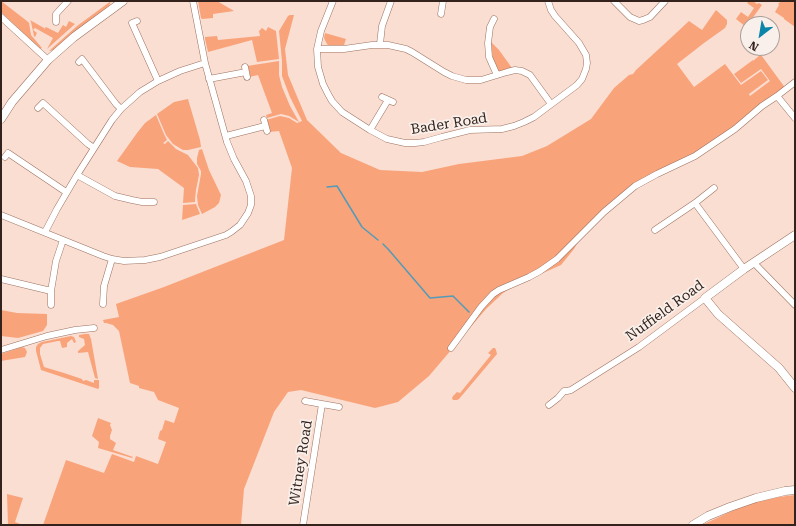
<!DOCTYPE html>
<html>
<head>
<meta charset="utf-8">
<style>
	body { margin:0 }
	#map { position:relative; width:796px; height:526px; overflow:hidden; background:#faded2; font-family:"Roboto Serif",serif }
	canvas { display:block }
	.frame { position:absolute; inset:0; border:2px solid #34231c; pointer-events:none }
	.north { position:absolute; left:740px; top:16px; width:40px; height:40px; box-sizing:border-box; background:#f9f0eb; border:1px solid #aa9e98; border-radius:50%; rotate:211deg; font-size:11px; font-weight:700; line-height:16px; text-align:center; color:#34231c }
	.north::after { content:''; display:block; margin:auto; width:14px; height:18px; background:#0a86aa; clip-path:polygon(50% 0,100% 100%,50% 72%,0 100%) }
</style>
</head>
<body>
<div id="map">
<canvas width="796" height="526"></canvas>
<div class="frame"></div>
<div class="north">N</div>
</div>
<script>
const g = document.querySelector('canvas').getContext('2d');
g.lineJoin = 'round';
function fillPath(path, color) { g.fillStyle = color; g.fill(path, 'evenodd'); }
const shape = rows => new Path2D(rows.map(r => 'M' + r).join(''));
function trace(path, color, width, dash) { g.strokeStyle = color; g.lineWidth = width; g.lineCap = dash ? 'butt' : 'round'; g.setLineDash(dash || []); g.stroke(path); }
function drawText(font, color, halo, rows, align = 'center') {
  g.font = font + ' "Roboto Serif",serif'; g.lineWidth = 3.5; g.setLineDash([]); g.textBaseline = 'middle'; g.strokeStyle = halo; g.fillStyle = color; for (const [text, x, y, turn = 0] of rows) {
    g.save(); g.translate(x, y); g.rotate((+turn || 0) * Math.PI / 180); g.textAlign = isNaN(turn) ? turn : align; if (halo) g.strokeText(text, 0, 0); g.fillText(text, 0, 0); g.restore();
  }
}
fillPath(shape([
	[1,1,27,21,29,23,31,35,42,48,40,49,1,12],
	[111,1,109,6,80,28,54,50,49,51,77,26],
	[198,1,217,1,234,11,213,14,213,18,202,19,201,18],
	[749,1,753,1,757,4,759,3,762,5,746,27,736,19,741,12,748,17,754,8,747,3],
	[781,1,795,1,795,27,784,19,784,18,775,12,779,5,778,4],
	[716,10,727,20,727,24,725,28,704,43,677,64,694,87,725,64,741,85,761,71,768,80,749,94,750,96,770,81,761,69,741,83,734,74,753,60,754,61,754,60,759,56,754,48,756,48,786,89,720,140,645,181,585,230,574,249,561,265,516,285,503,293,486,309,429,376,398,402,375,408,301,390,288,392,274,412,244,489,241,525,43,525,66,460,104,473,112,454,134,462,136,456,158,464,166,442,158,439,160,431,162,430,165,420,174,423,179,408,158,400,154,392,139,388,139,386,130,383,119,331,113,325,106,323,104,323,103,320,119,317,116,304,164,287,284,240,292,168,279,131,269,132,266,120,280,116,289,118,297,123,302,121,290,97,282,76,282,61,279,31,288,16,290,15,294,15,285,49,288,75,307,120,341,153,380,170,422,172,459,164,522,156,547,146,591,119,614,88,629,75,633,74,636,70,674,35,689,21,702,30],
	[30,20,44,28,44,29,46,27,58,33,63,25,66,27,69,21,75,24,47,49,53,38,35,28,33,30,37,33,35,37,34,36,31,22],
	[268,27,276,31,279,59,257,62,252,40,208,52,205,39,205,37,217,36,218,40,260,36,259,31,262,28,266,31],
	[325,33,346,39,344,45,328,45,327,44,324,38],
	[491,42,499,50,512,68,502,71,498,71,493,59],
	[279,61,279,75,282,87,290,106,299,122,289,116,281,114,267,118,266,115,272,113,258,75,249,77,247,66],
	[188,99,200,140,201,147,188,150,183,150,173,144,166,135,157,114,174,102],
	[156,115,164,134,167,140,163,143,165,144,168,141,176,149,188,155,198,168,199,175,196,190,195,199,195,202,183,203,184,188,158,169,130,167,117,161,137,133,145,123],
	[202,149,209,170,221,195,219,203,215,207,202,214,198,205,197,196,201,174,201,171,197,164,197,158,199,150],
	[196,204,200,214,182,220,183,205],
	[1,310,17,313,47,314,47,325,43,331,18,338,1,336],
	[85,334,89,334,91,339,98,379,95,378,88,352,78,353,78,351,85,345,84,339,79,337,79,335],
	[71,336,74,337,76,342,74,343,72,339,67,343,67,347,62,348,60,341,58,341,43,344,40,348,40,354,44,367,64,373,82,379,83,381,86,380,94,383,94,380,99,380,99,388,98,389,41,370,36,351,36,347,38,344,42,342],
	[22,347,25,348,27,352,25,357,1,361,1,354],
	[493,348,495,348,496,350,497,354,459,399,457,400,453,400,452,398,453,396,457,392,460,393,491,355,488,353],
	[98,418,111,423,110,425,112,430,110,436,110,439,116,443,113,450,133,457,132,458,98,448,99,442,92,436],
	[7,494,23,498,15,522,23,525,8,525],
	[795,495,795,525,702,525,745,505,759,501,779,497]
]), '#f9a37b');
trace(shape([
	[327,187,337,186,362,227,378,240],
	[383,244,388,249,430,298,453,296,469,312]
]), '#539bb6', 1.5);
const street = shape([
	[333,1,321,31,317,49,318,67,323,84,328,94,332,101,342,112,370,130,387,139,405,143,415,143,424,142,442,137,470,130,502,129,514,126,524,122,534,117,577,85,582,79,586,69,587,63,586,55,579,43,555,16,551,10,548,1],
	[614,1,630,17,639,21,643,20,650,17,665,1],
	[441,14,443,1],
	[1,17,48,60],
	[494,19,490,27,488,43,489,57,497,75],
	[137,21,132,23,158,81],
	[56,22,56,14,68,1],
	[380,44,382,26,391,1],
	[317,49,344,49,372,45,388,45,406,49,412,52,444,72,452,76,466,80,481,80,507,72,515,70,522,71,530,75,551,104],
	[79,62,82,59,116,104,121,109],
	[245,67,247,77],
	[209,79,246,72],
	[777,96,795,118],
	[382,97,393,102],
	[38,108,43,103,88,144,94,148],
	[264,120,267,131],
	[370,130,388,100],
	[226,136,265,126],
	[5,157,8,153,66,192],
	[77,175,115,196,132,200,142,202,154,202],
	[695,203,744,269],
	[1,215,103,256,112,259,124,261,145,260,160,257,226,235,231,232,240,225,248,213,251,205,251,196,246,181,234,159,227,142,205,63,193,1],
	[655,230,695,203,714,188],
	[45,232,57,209,77,175,112,120,121,109,140,92,158,81,180,71,205,63],
	[754,263,795,305],
	[1,279,51,291,56,261,63,240],
	[103,304,104,286,112,259],
	[51,305,51,291],
	[451,348,481,307,493,294,499,290,529,277,540,271,557,259,604,212,635,186,657,174,695,156,735,129,762,106,777,96,795,82],
	[1,350,47,336,75,330,94,328],
	[305,401,339,407],
	[549,405,558,398,564,391,567,391,571,390,639,347,705,298],
	[303,525,322,404]
]);
const secondary = shape([
	[1,119,12,102,48,60,74,37,123,1],
	[795,235,744,269,705,298,718,314,779,368,795,388],
	[693,525,708,516,730,507,756,498,785,491,795,490]
]);
trace(street, '#9b7260', 7);
trace(secondary, '#9b7260', 9);
trace(street, '#fff', 6);
trace(secondary, '#fff', 8);
drawText('14px', '#34231c', '#f9f0eb', [
	["Bader Road",449,124,-9],
	["Nuffield Road",665,311,-36],
	["Witney Road",301,463,-81]
]);
</script>
</body>
</html>
